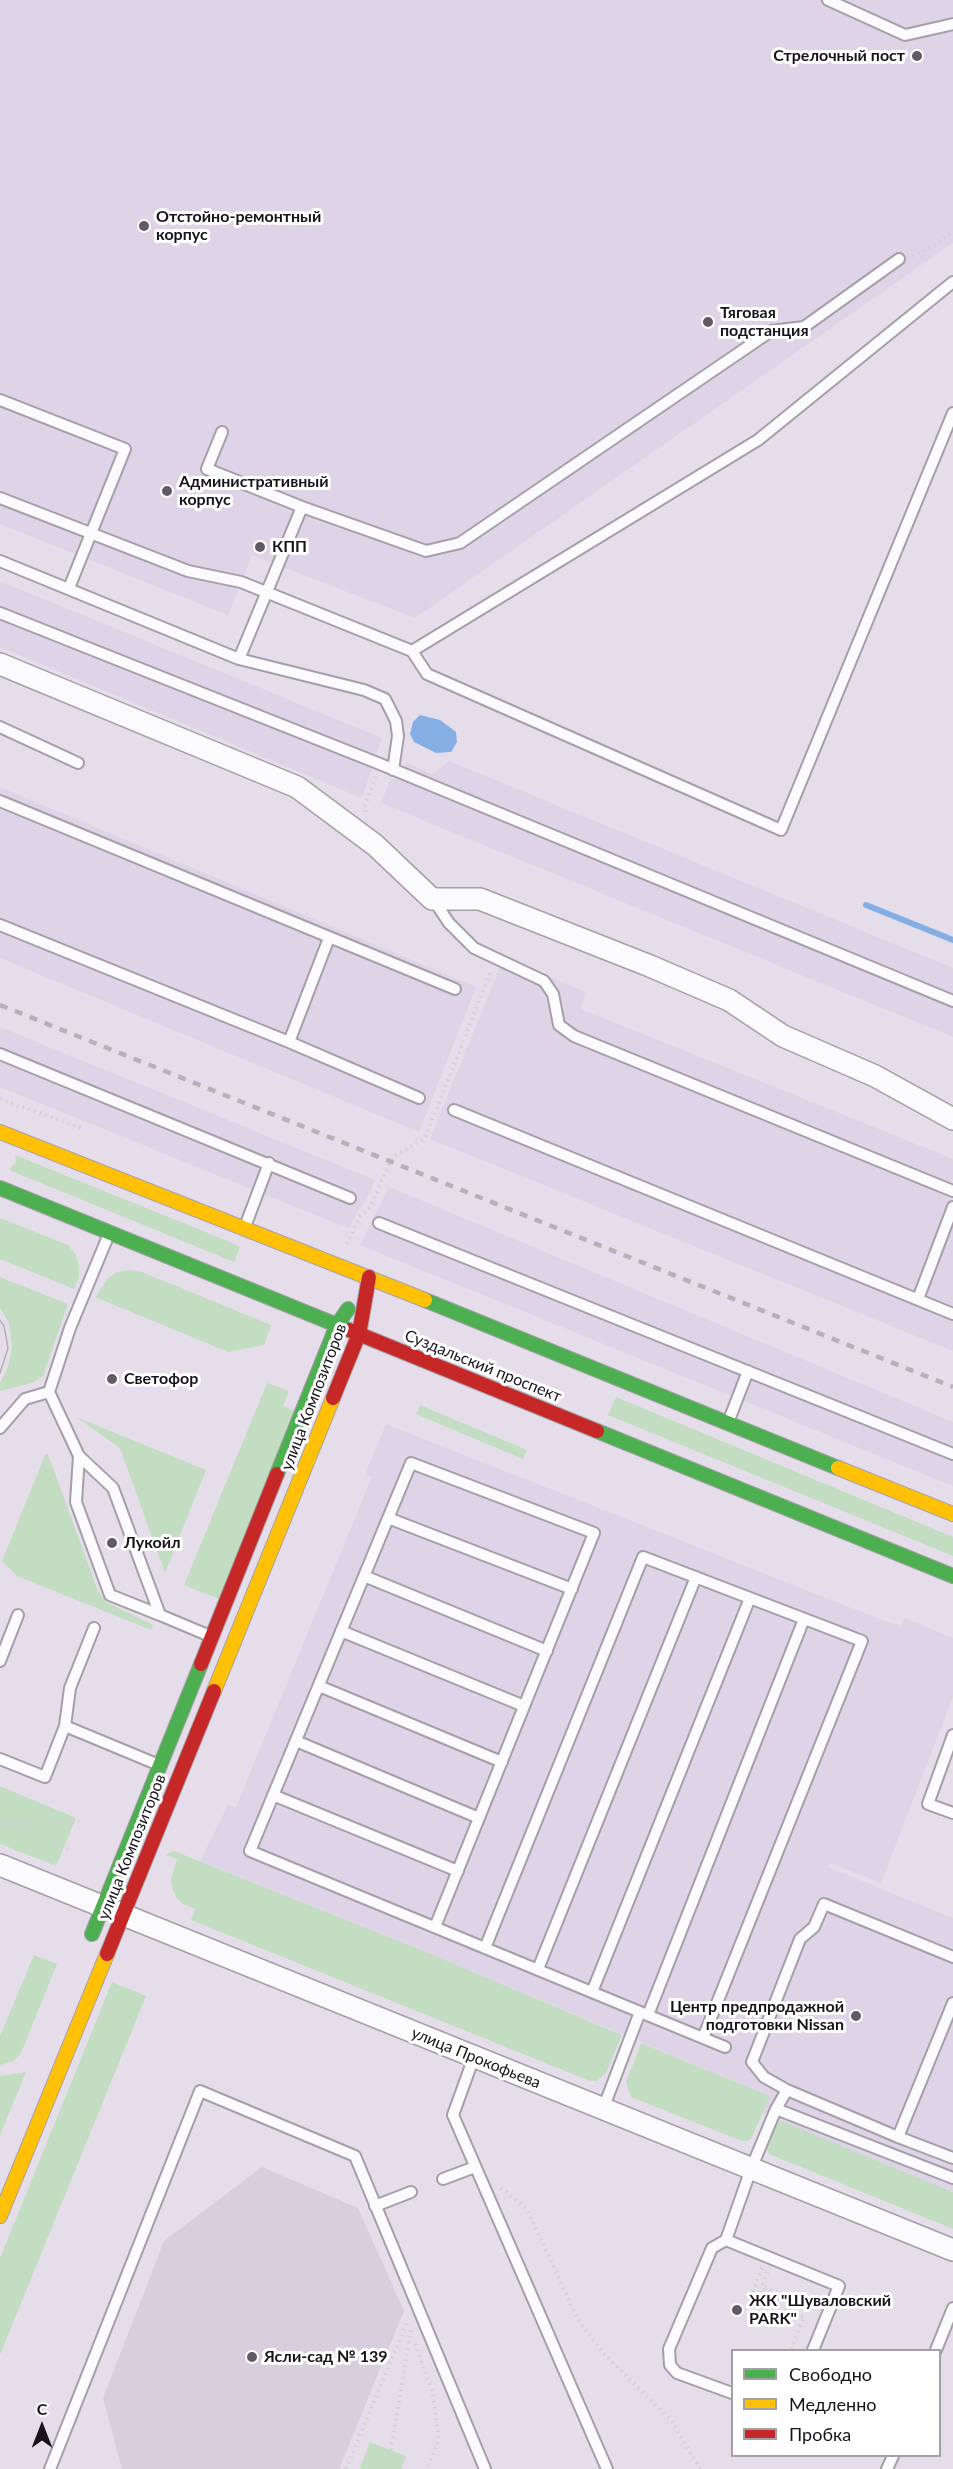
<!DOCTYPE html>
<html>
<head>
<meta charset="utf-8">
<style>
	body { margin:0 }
	#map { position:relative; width:953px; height:2469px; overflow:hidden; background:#e5deea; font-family:Lato,sans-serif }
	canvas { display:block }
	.legend { position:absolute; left:731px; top:2349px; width:210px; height:108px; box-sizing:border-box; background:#fff; border:2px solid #a2a1a3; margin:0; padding:8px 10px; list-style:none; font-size:18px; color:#17131a }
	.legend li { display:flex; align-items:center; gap:12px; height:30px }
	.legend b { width:30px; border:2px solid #a2a1a3 }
	.north { position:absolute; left:12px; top:2397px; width:60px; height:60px; -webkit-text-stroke:4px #fff; paint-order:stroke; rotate:0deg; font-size:16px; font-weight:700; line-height:24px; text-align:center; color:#17131a }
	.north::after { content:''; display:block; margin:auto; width:21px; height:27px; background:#17131a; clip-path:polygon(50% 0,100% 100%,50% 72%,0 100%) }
</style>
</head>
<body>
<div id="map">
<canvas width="953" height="2469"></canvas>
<ul class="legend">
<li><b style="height:8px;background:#4caf50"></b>Свободно</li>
<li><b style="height:8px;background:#ffc107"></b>Медленно</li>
<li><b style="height:8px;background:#c62828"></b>Пробка</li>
</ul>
<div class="north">С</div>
</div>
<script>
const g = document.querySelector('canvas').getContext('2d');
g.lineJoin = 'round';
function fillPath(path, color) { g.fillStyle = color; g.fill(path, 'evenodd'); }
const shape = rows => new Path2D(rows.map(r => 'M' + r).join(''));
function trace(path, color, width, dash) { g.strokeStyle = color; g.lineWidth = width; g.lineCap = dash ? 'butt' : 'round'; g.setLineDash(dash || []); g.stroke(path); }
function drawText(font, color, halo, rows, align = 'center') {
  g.font = font + ' Lato,sans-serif'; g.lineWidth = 6; g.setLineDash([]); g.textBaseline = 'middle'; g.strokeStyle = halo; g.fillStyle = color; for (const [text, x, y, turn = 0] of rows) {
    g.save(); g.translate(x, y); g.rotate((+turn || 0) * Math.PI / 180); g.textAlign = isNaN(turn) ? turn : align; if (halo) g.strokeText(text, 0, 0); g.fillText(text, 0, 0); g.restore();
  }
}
fillPath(shape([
	[0,0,953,0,953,243,415,618,252,555,228,615,0,524],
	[0,581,382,738,362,798,0,647],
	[449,761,953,968,953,1037,381,803,389,783,408,763,432,774],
	[0,787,476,987,419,1132,0,958],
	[504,957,585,992,581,1009,953,1159,953,1179,945,1197,953,1200,953,1351,430,1139],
	[0,1027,375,1180,365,1202,356,1213,350,1229,0,1087],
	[389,1187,953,1422,953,1486,360,1245],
	[386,1424,882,1620,901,1626,905,1618,953,1638,953,1697,881,1883,830,1863,828,1867,953,1918,953,2192,762,2113,769,2096,426,1952,200,1861,228,1805,236,1807,372,1477,365,1474]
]), '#dfd3e7');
fillPath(shape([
	[262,2167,358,2208,404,2311,339,2469,122,2469,103,2398,164,2241]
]), '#d9cede');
fillPath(shape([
	[15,1155,228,1241,240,1247,234,1262,9,1170,16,1162],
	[0,1218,68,1245,76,1255,79,1265,79,1277,74,1289,0,1259],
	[129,1270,142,1272,271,1325,264,1345,228,1352,95,1297,108,1278,117,1272],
	[0,1277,68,1304,43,1376,32,1383,0,1391,0,1383,8,1367,12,1347,9,1323,0,1308],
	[267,1383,289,1391,283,1406,295,1411,219,1599,184,1585],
	[616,1397,953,1537,953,1556,608,1415],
	[420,1405,527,1450,523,1459,416,1414],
	[76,1417,206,1470,165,1573,120,1448],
	[48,1454,98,1591,106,1602,153,1625,151,1630,17,1576,2,1561,45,1455],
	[0,1786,76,1818,56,1866,0,1844],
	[174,1851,426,1952,622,2035,606,2073,597,2081,590,2081,191,1920,195,1909,183,1904,176,1897,172,1888,171,1879,177,1859,165,1855],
	[34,1955,57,1964,21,2053,14,2061,0,2065,0,2036],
	[112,1982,146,1996,0,2355,0,2258],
	[641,2043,770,2096,752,2137,748,2141,742,2141,631,2097,626,2082],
	[26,2072,0,2135,0,2076],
	[779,2120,953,2192,953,2229,769,2154,767,2150,769,2142],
	[370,2442,406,2456,401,2469,360,2469]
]), '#c3ddc2');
fillPath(shape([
	[420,715,440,720,456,732,457,742,451,752,436,753,414,742,410,734,413,722]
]), '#84aee4');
trace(shape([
	[866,905,953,940]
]), '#84aee4', 6);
const lane = shape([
	[828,0,905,35,953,24],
	[0,400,125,449,69,588],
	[222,432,207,469,302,507,426,551,460,543,771,331,804,327,899,259],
	[0,498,188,571,241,582,412,651,427,674,781,830,953,413],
	[0,561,239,659,364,690,385,699,396,721,398,736,393,770],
	[0,613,380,764,953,1001],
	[412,651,758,440,953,282],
	[239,659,302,507],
	[0,727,78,763],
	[0,801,455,989],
	[433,899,449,923,474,948,544,981,553,994,559,1025,574,1036,953,1191],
	[0,925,289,1042,419,1098],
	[289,1042,329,938],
	[0,1054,350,1198],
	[454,1110,953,1314],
	[379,1223,953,1454],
	[246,1224,269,1163],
	[918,1299,953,1207],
	[729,1420,748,1371],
	[0,1428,25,1399,49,1392],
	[79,1456,113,1488,160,1615,110,1595,76,1502,79,1456],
	[79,1456,49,1392,70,1328,109,1234],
	[388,1518,572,1589],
	[364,1576,547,1651],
	[160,1615,210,1636],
	[341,1631,524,1706],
	[0,1661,18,1615],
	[319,1686,502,1762],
	[65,1726,159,1765],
	[953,1735,928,1804,953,1813],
	[296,1741,479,1818],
	[0,1759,45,1777,65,1726,70,1688,94,1628],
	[273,1795,458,1871],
	[435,1927,594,1533,411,1463,250,1851,640,2012],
	[485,1948,643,1557,862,1641,703,2038],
	[953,1957,824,1904,814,1927,800,1939,752,2062,764,2077,787,2090,898,2137,953,2003],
	[538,1969,696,1577],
	[592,1992,750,1598],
	[648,2015,804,1619],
	[474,2057,453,2115,607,2469],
	[603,2109,640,2012,725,2047],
	[776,2109,953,2178],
	[898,2137,953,2158],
	[443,2179,475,2167],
	[375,2206,411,2192],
	[726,2240,839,2286,813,2350],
	[936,2350,953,2308],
	[732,2393,677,2373,670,2365,669,2349,712,2248,726,2240,751,2169,776,2109,787,2090],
	[50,2469,200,2091,355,2156,485,2469],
	[887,2469,893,2456]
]);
const street = shape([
	[0,664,297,787,375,845,432,899,480,899,650,966,729,1000,783,1036,875,1076,953,1119],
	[0,1865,953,2250]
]);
const fast = shape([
	[0,1188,349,1330],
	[425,1300,838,1468],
	[597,1431,953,1576],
	[277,1474,337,1325,348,1309],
	[92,1934,201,1664]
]);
const slow = shape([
	[0,1132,425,1300],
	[838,1468,953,1514],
	[214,1691,333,1398],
	[0,2216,107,1954]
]);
const jam = shape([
	[349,1330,597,1431],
	[333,1398,359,1334,369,1277],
	[201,1664,277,1474],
	[107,1954,214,1691]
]);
trace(lane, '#a59fa8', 14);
trace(street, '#a59fa8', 24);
trace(fast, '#a59fa8', 16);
trace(slow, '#a59fa8', 16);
trace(jam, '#a59fa8', 16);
trace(shape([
	[913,256,918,255,953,232],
	[365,812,364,808,376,776],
	[0,1099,84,1129],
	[347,1244,360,1216,370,1207,392,1158,425,1138,491,971],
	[0,1824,80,1821],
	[6,1824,43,1837,69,1850],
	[501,2188,527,2209,578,2320,604,2354,672,2421,700,2469],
	[762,2268,751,2296,804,2317,791,2350],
	[757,2298,760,2289,787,2300,788,2296,762,2286,768,2270],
	[415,2344,433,2394,439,2440,427,2469],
	[391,2450,411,2329],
	[346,2469,408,2320]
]), '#d1d0d2', 4, [1.5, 4.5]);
trace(lane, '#fbfafc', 10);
trace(street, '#fbfafc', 21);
trace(fast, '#4caf50', 14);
trace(slow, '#ffc107', 14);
trace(jam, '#c62828', 14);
trace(shape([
	[0,1320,4,1326,8,1348,0,1373]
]), '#b4b2b4', 1.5);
trace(shape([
	[0,1005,953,1387]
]), '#b4b2b4', 4.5, [8, 8]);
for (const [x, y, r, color] of [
	[917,56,6,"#5f5a63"],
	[144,226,6,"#5f5a63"],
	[708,322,6,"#5f5a63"],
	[167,491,6,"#5f5a63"],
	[260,547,6,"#5f5a63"],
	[112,1379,6,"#5f5a63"],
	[112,1543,6,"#5f5a63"],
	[856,2016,6,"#5f5a63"],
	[737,2310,6,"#5f5a63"],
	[252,2357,6,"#5f5a63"]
]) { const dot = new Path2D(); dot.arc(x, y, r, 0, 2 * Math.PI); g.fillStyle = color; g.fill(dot); trace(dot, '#fff', 2); }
drawText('bold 16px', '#17131a', '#fff', [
	["Стрелочный пост",905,56,"right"],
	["Отстойно-ремонтный",156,217],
	["корпус",156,235],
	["Тяговая",720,313],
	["подстанция",720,331],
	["Административный",179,482],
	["корпус",179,500],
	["КПП",272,547],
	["Светофор",124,1379],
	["Лукойл",124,1543],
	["Центр предпродажной",844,2007,"right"],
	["подготовки Nissan",844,2025,"right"],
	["ЖК \"Шуваловский",749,2301],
	["PARK\"",749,2319],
	["Ясли-сад № 139",264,2357]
], 'left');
drawText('16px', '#17131a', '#fff', [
	["Суздальский проспект",483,1366,22],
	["улица Композиторов",314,1397,-69],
	["улица Композиторов",132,1847,-68],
	["улица Прокофьева",476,2058,22]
]);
</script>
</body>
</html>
